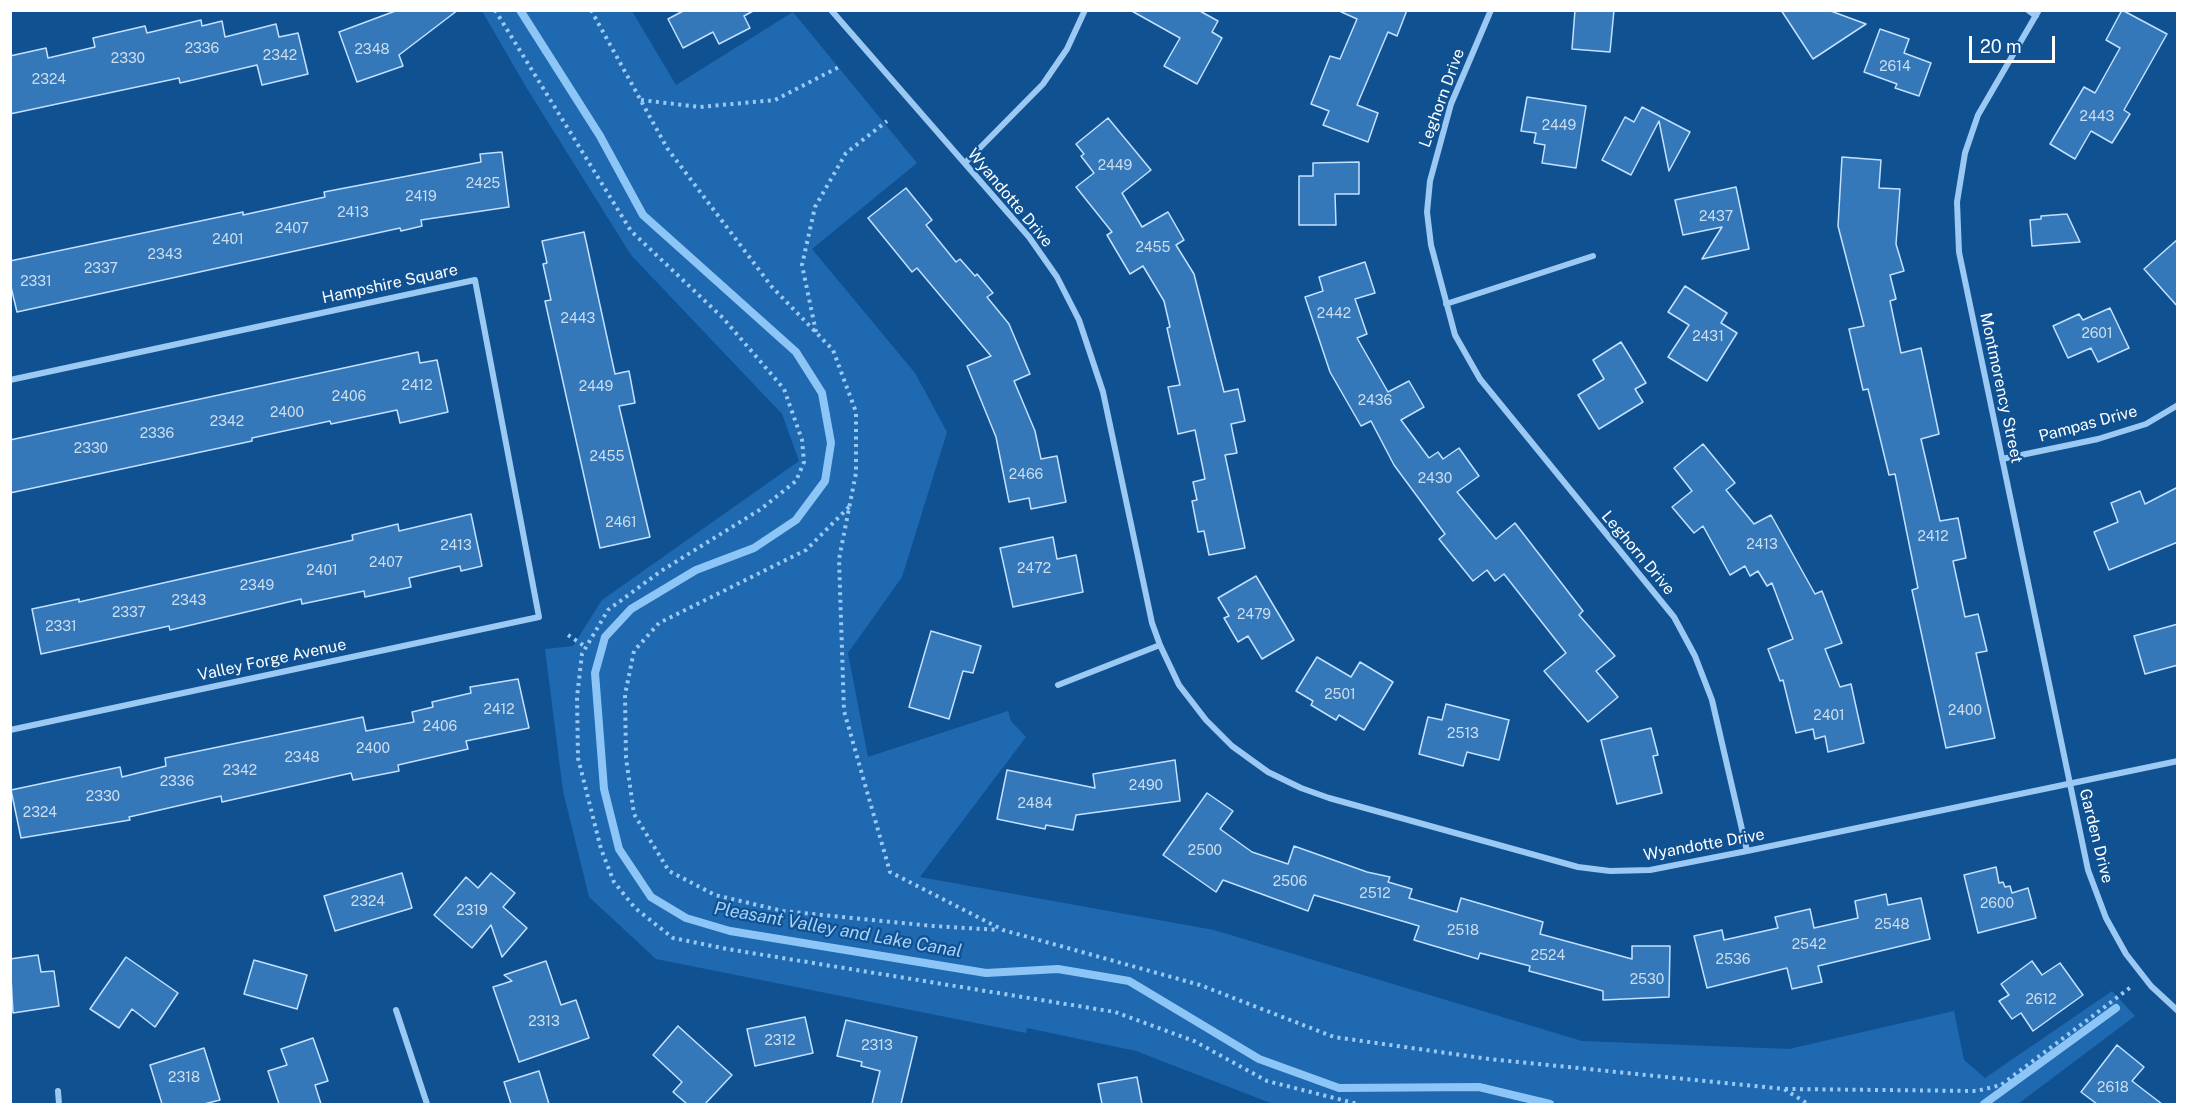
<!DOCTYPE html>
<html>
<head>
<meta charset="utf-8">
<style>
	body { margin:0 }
	#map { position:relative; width:2188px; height:1115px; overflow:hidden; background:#105192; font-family:"Public Sans",sans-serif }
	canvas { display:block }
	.frame { position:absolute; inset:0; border:12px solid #fff; pointer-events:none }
	.scale { position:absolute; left:1969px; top:36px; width:86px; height:27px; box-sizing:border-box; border:3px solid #fff; border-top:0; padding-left:8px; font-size:18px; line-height:21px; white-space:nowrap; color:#fff; -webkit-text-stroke:4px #105192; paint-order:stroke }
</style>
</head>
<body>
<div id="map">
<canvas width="2188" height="1115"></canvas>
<div class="frame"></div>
<div class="scale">20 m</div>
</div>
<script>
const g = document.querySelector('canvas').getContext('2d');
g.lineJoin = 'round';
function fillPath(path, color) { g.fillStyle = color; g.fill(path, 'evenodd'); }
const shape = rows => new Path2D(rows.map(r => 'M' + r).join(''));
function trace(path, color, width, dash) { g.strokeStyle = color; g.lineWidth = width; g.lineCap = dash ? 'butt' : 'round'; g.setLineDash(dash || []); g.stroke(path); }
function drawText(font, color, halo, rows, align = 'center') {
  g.font = font + ' "Public Sans",sans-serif'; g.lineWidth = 4.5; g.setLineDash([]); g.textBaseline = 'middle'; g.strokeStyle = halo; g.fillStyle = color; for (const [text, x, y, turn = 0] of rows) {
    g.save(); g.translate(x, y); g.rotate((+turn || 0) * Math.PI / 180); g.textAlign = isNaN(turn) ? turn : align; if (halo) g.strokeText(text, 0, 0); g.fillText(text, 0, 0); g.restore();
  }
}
fillPath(shape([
	[482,11,632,11,676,85,793,12,917,163,812,249,915,373,947,432,902,577,848,653,868,757,1008,711,1011,721,1026,737,920,877,1214,930,1582,1041,1789,1049,1954,1011,1964,1060,1985,1078,2112,991,2135,1016,2018,1104,1273,1104,1136,1051,1027,1028,1026,1033,656,959,589,897,563,791,545,649,573,646,602,600,799,461,782,414,631,255,526,87]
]), '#1e69b0');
trace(shape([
	[520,10,600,136,643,215,796,352,822,393,831,443,825,481,796,520,754,548,696,570,631,609,605,637,595,673,604,789,619,849,651,897,686,918,730,931,986,973,1058,969,1129,981,1259,1059,1339,1088,1479,1087,1550,1104],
	[1984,1104,2116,1008]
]), '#8dc5f7', 8);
const building = shape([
	[398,10,458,10,399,55,403,66,357,82,339,32,398,10],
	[685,10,755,10,744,16,750,28,719,44,713,32,683,48,668,19,685,10],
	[1130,10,1198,10,1218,21,1212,32,1222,38,1197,84,1164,66,1180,38,1130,10],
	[1337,10,1407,10,1397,36,1388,32,1357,105,1378,113,1368,142,1323,125,1329,111,1311,104,1330,56,1340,59,1357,19,1337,10],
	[1575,10,1614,10,1610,52,1572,49,1575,10],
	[1781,10,1828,10,1866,24,1813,59,1781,10],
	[2122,10,2167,34,2124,110,2130,114,2112,143,2091,131,2075,159,2050,144,2084,87,2095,93,2120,48,2106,40,2122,10],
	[201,20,202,26,222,21,225,37,276,24,279,37,298,33,308,74,262,85,257,65,180,83,179,78,10,114,10,56,46,48,48,58,95,47,93,38,145,26,147,33,201,20],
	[1880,29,1909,39,1904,53,1931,63,1919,96,1895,88,1897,84,1864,72,1880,29],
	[1527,97,1586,106,1576,168,1542,163,1545,145,1534,143,1536,133,1521,131,1527,97],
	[1642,107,1690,132,1669,171,1659,121,1631,175,1602,160,1625,117,1634,122,1642,107],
	[1108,118,1151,170,1122,193,1142,227,1168,212,1184,240,1176,245,1194,274,1224,392,1238,389,1245,421,1231,424,1237,453,1225,455,1245,548,1209,555,1204,531,1198,532,1192,501,1197,500,1193,482,1205,479,1195,430,1178,434,1168,387,1180,385,1167,328,1170,327,1164,301,1143,266,1130,274,1107,235,1112,232,1076,187,1094,173,1081,156,1084,154,1076,144,1108,118],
	[502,152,509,207,421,220,422,226,401,231,400,228,17,312,10,283,10,261,243,212,243,215,325,197,324,192,481,162,480,154,502,152],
	[1842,157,1881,160,1879,188,1900,189,1896,244,1904,271,1890,275,1896,299,1890,301,1901,353,1921,348,1939,434,1921,439,1940,521,1958,518,1966,558,1953,561,1965,617,1978,614,1987,651,1976,653,1995,738,1946,748,1912,590,1918,588,1895,474,1889,475,1868,389,1863,390,1849,329,1864,326,1838,226,1842,157],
	[1359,162,1359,194,1335,194,1336,225,1299,225,1299,176,1313,176,1313,163,1359,162],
	[1736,187,1749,249,1702,259,1722,227,1683,235,1675,200,1736,187],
	[906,188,932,220,926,225,956,262,960,259,975,276,977,274,993,293,987,297,1009,324,1030,374,1014,381,1035,431,1041,459,1057,456,1066,502,1031,509,1029,498,1009,502,996,437,967,366,991,356,917,268,912,272,868,218,906,188],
	[2067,214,2080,242,2032,246,2030,220,2041,219,2041,216,2067,214],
	[584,232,615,374,629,371,635,403,619,406,650,537,600,548,545,301,551,300,543,264,547,263,542,241,584,232],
	[2178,239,2178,307,2144,269,2178,239],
	[1365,262,1375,293,1355,299,1367,334,1357,338,1388,392,1409,381,1424,407,1401,420,1429,458,1438,452,1443,459,1459,448,1479,476,1457,492,1496,539,1515,523,1583,611,1579,615,1615,656,1596,671,1618,697,1588,722,1544,671,1566,653,1504,574,1495,581,1487,570,1473,581,1439,539,1445,534,1394,465,1371,421,1361,426,1330,372,1305,297,1323,291,1319,277,1365,262],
	[1685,286,1727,313,1721,323,1737,333,1707,381,1668,357,1689,325,1668,312,1685,286],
	[2110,308,2129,348,2098,362,2091,348,2068,358,2053,326,2079,314,2083,320,2110,308],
	[1621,342,1646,383,1635,389,1643,402,1599,429,1578,395,1604,379,1593,360,1621,342],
	[418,352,420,363,437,360,448,412,400,423,397,410,331,424,330,421,252,438,252,441,10,493,10,440,418,352],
	[1703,444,1735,483,1726,490,1754,524,1771,515,1815,594,1822,591,1842,643,1825,649,1840,687,1851,684,1864,743,1828,752,1825,736,1815,739,1813,729,1796,733,1783,680,1780,681,1768,649,1793,639,1772,583,1767,586,1758,571,1750,576,1745,566,1730,575,1703,526,1694,533,1672,507,1692,491,1674,468,1703,444],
	[2178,487,2178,542,2109,570,2094,532,2118,522,2111,503,2140,491,2145,504,2178,487],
	[471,514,482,566,461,571,460,566,409,578,411,587,365,597,364,591,302,604,301,599,170,630,169,626,41,654,32,609,79,599,79,602,353,540,352,535,398,524,399,531,471,514],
	[1053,537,1057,559,1076,555,1083,592,1013,607,1000,548,1053,537],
	[1256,576,1294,640,1262,659,1248,636,1238,642,1224,618,1229,616,1218,598,1256,576],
	[2178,624,2178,665,2145,674,2134,636,2178,624],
	[931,631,981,646,973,673,963,671,949,719,909,707,931,631],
	[1317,657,1351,677,1360,662,1393,682,1364,730,1339,715,1336,720,1311,705,1313,701,1296,691,1317,657],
	[518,679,529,728,466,741,468,749,398,765,399,771,353,780,351,773,222,802,221,796,129,817,130,820,21,838,11,790,120,767,122,777,166,766,165,758,363,717,366,731,414,722,412,712,433,707,432,702,471,693,470,687,518,679],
	[1446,704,1509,720,1499,760,1467,752,1463,766,1419,754,1428,717,1442,720,1446,704],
	[1651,728,1658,755,1653,756,1662,793,1617,804,1601,740,1651,728],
	[1175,760,1180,801,1076,815,1073,830,1046,825,1045,829,997,819,1007,770,1095,788,1093,774,1175,760],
	[1207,793,1233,811,1220,829,1252,852,1288,864,1294,846,1367,872,1390,877,1388,882,1412,889,1409,898,1457,912,1461,898,1543,922,1540,934,1632,959,1632,946,1670,946,1669,997,1603,1000,1603,991,1529,971,1530,966,1480,953,1478,959,1414,940,1419,926,1314,895,1308,911,1223,880,1216,892,1163,855,1207,793],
	[1996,867,1999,883,2003,882,2005,887,2010,886,2012,893,2028,888,2036,918,1978,933,1964,875,1996,867],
	[402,873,412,908,335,931,324,896,402,873],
	[491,873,515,893,503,907,527,928,502,957,491,925,472,948,434,915,466,877,478,888,491,873],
	[1886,894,1888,905,1921,898,1930,939,1818,966,1822,982,1792,989,1787,968,1707,988,1694,936,1722,930,1724,940,1778,928,1775,917,1810,909,1814,928,1858,918,1855,901,1886,894],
	[38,955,41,972,54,971,59,1006,13,1013,10,959,38,955],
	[126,957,178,993,155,1027,132,1009,119,1028,90,1009,126,957],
	[254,960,307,975,297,1009,244,994,254,960],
	[546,961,561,1005,576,1000,589,1038,519,1062,493,987,512,981,504,975,546,961],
	[2032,961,2042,975,2060,963,2083,995,2033,1031,2021,1013,2012,1019,1999,1001,2009,995,2001,984,2032,961],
	[805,1017,813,1053,755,1066,747,1029,805,1017],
	[846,1020,917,1037,901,1104,872,1104,880,1071,861,1066,862,1062,837,1056,846,1020],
	[678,1026,732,1075,705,1104,687,1104,673,1092,682,1082,653,1055,678,1026],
	[313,1038,328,1081,315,1085,321,1104,279,1104,268,1071,287,1065,281,1049,313,1038],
	[2117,1045,2144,1067,2132,1081,2162,1104,2097,1104,2081,1092,2117,1045],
	[204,1048,220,1100,204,1104,162,1104,150,1065,204,1048],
	[539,1071,549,1104,511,1104,504,1082,539,1071],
	[1137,1077,1142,1104,1102,1104,1098,1084,1137,1077]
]);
fillPath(building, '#3478ba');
trace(building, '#c3e1fe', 1.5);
trace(shape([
	[495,10,631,231,723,318,784,389,802,440,804,462,796,481,761,509,661,571,608,610,582,654,577,697,578,758,601,849,614,882,635,908,673,938,727,949,1115,1012,1194,1041,1267,1081,1358,1104],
	[591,10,667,148,772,287,833,350,856,412,856,473,839,559,844,711,890,872,1003,930,1200,985,1334,1037,1489,1059,1784,1089,1808,1104],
	[641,100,700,107,775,100,841,66],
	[816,332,802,265,815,207,846,153,887,121],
	[849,507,806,550,659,623,634,651,625,695,626,758,634,814,669,871,715,895,783,911,933,926,999,930],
	[568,635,586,647],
	[1785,1089,1977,1091,2001,1085,2131,987]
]), '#9cc9f3', 4, [3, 4.5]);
trace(shape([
	[831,10,1029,237,1057,277,1079,320,1103,392,1152,623,1160,645,1179,685,1206,720,1232,746,1268,772,1301,788,1329,798,1578,867,1610,871,1650,870,1747,851,2178,761],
	[1491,10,1451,104,1430,181,1427,212,1431,245,1455,335,1480,379,1674,617,1695,656,1712,700,1747,851],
	[2028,10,2036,16],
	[2039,10,1978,115,1965,153,1957,202,1959,252,2088,870,2106,918,2126,954,2151,986,2178,1011],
	[965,163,1043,84,1067,49,1085,10],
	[1446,304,1593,256],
	[10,380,475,280,539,617,10,730],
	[2002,459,2098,439,2146,424,2178,405],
	[1058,685,1160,645],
	[396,1010,427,1104],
	[58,1091,59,1104]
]), '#9cc9f3', 6);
drawText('14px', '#cde', null, [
	["2336",202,49],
	["2348",372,50],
	["2342",280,56],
	["2330",128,59],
	["2614",1895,67],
	["2324",49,80],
	["2443",2097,117],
	["2449",1559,126],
	["2449",1115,166],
	["2425",483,184],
	["2419",421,197],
	["2413",353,213],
	["2437",1716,217],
	["2407",292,229],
	["2401",228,240],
	["2455",1153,248],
	["2343",165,255],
	["2337",101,269],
	["2331",36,282],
	["2442",1334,314],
	["2443",578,319],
	["2601",2097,334],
	["2431",1708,337],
	["2412",417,386],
	["2449",596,387],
	["2406",349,397],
	["2436",1375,401],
	["2400",287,413],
	["2342",227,422],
	["2336",157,434],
	["2330",91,449],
	["2455",607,457],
	["2466",1026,475],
	["2430",1435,479],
	["2461",621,523],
	["2412",1933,537],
	["2413",1762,545],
	["2413",456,546],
	["2407",386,563],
	["2472",1034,569],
	["2401",322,571],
	["2349",257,586],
	["2343",189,601],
	["2337",129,613],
	["2479",1254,615],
	["2331",61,627],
	["2501",1340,695],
	["2412",499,710],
	["2400",1965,711],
	["2401",1829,716],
	["2406",440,727],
	["2513",1463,734],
	["2400",373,749],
	["2348",302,758],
	["2342",240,771],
	["2336",177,782],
	["2490",1146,786],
	["2330",103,797],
	["2484",1035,804],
	["2324",40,813],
	["2500",1205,851],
	["2506",1290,882],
	["2512",1375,894],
	["2324",368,902],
	["2600",1997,904],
	["2319",472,911],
	["2548",1892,925],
	["2518",1463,931],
	["2542",1809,945],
	["2524",1548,956],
	["2536",1733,960],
	["2530",1647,980],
	["2612",2041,1000],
	["2313",544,1022],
	["2312",780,1041],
	["2313",877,1046],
	["2318",184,1078],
	["2618",2113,1088]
]);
drawText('16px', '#fff', '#105192', [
	["Leghorn Drive",1442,98,-70],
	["Wyandotte Drive",1010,198,50],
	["Hampshire Square",390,284,-12],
	["Montmorency Street",2001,388,78],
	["Pampas Drive",2088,424,-15],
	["Leghorn Drive",1638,553,50],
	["Valley Forge Avenue",272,660,-12],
	["Garden Drive",2096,836,76],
	["Wyandotte Drive",1704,845,-10]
]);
drawText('italic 18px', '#a8d3fa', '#105192', [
	["Pleasant Valley and Lake Canal",838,930,10]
]);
</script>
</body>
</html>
